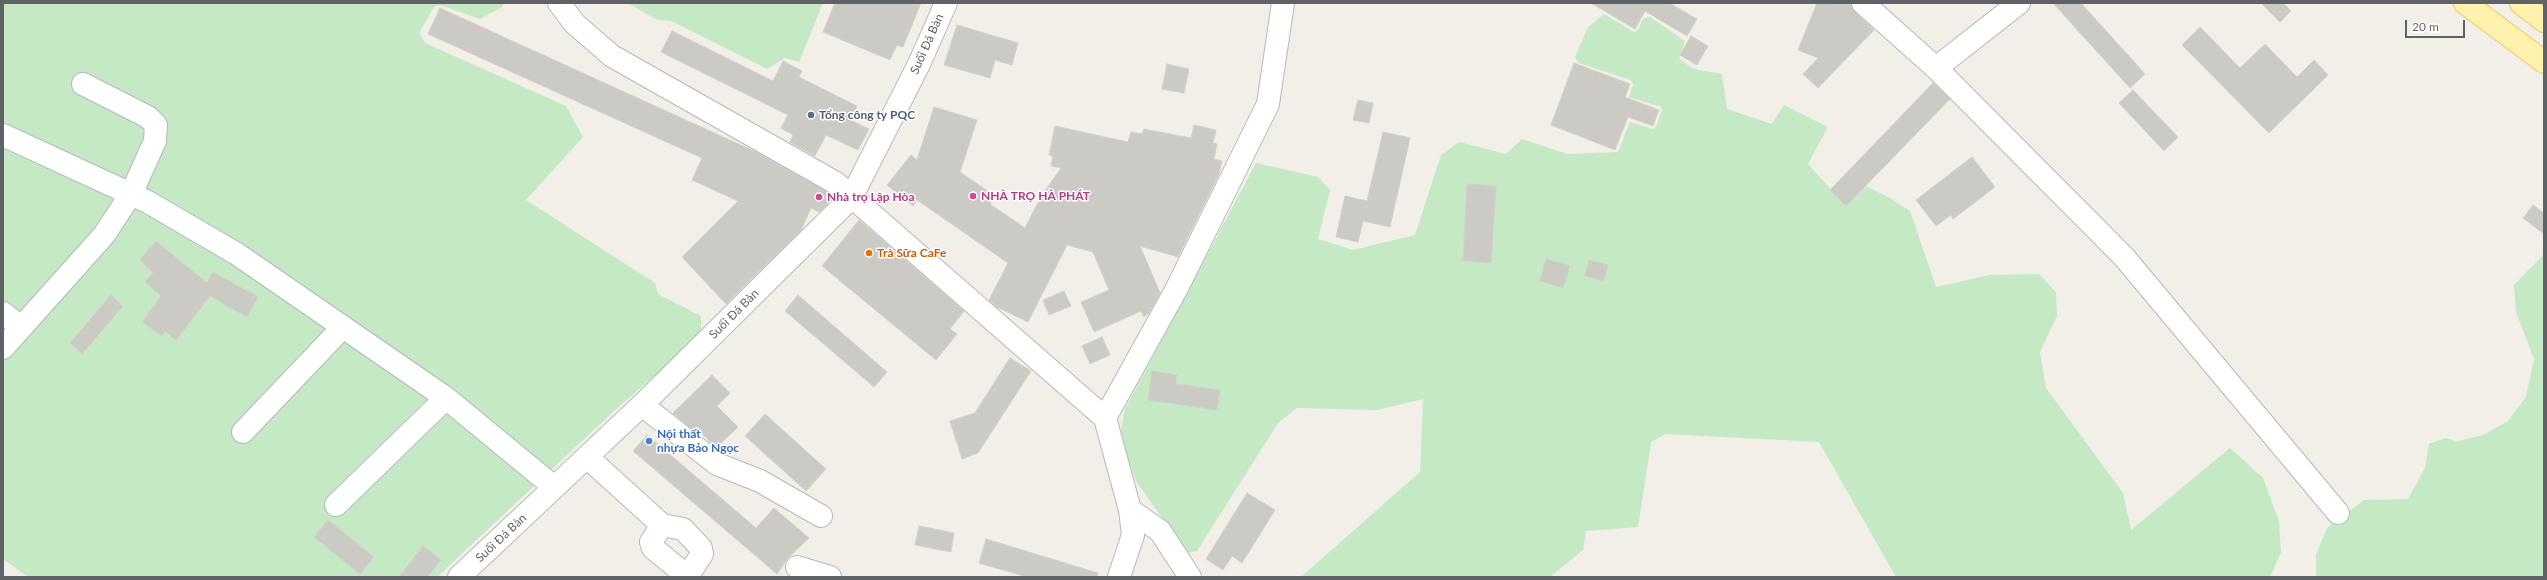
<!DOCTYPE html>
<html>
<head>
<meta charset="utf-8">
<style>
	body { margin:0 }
	#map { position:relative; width:2547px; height:580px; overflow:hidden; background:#f1efe8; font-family:Lato,sans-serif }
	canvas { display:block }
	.frame { position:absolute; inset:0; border:4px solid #5f6368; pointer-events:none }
	.scale { position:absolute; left:2405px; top:20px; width:60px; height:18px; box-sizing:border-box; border:2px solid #5f6368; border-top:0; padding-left:5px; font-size:12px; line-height:14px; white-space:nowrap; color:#5f6368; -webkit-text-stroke:3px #fff; paint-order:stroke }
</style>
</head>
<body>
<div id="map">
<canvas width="2547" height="580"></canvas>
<div class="frame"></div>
<div class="scale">20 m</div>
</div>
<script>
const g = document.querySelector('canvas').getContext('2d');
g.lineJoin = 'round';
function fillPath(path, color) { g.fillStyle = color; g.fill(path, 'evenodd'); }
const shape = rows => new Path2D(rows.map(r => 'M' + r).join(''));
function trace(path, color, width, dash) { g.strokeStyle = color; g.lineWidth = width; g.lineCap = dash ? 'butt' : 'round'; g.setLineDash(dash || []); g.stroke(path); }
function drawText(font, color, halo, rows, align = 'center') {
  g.font = font + ' Lato,sans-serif'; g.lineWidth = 3; g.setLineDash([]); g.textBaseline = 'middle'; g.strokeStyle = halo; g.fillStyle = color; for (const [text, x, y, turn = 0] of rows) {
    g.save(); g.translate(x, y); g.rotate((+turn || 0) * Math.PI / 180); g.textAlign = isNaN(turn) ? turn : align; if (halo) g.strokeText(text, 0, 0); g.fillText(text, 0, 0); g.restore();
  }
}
fillPath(shape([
	[3,3,504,3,502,7,480,19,440,5,434,7,419,33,425,43,566,106,583,137,526,200,655,283,658,294,701,316,701,336,615,410,437,577,28,577,3,559],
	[628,3,823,3,799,62,785,58,767,69,671,21,657,20],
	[1604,14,1634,32,1638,30,1643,19,1650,17,1685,41,1679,59,1694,69,1722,74,1727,109,1772,124,1784,105,1828,127,1808,164,1846,206,1866,186,1890,198,1910,211,1936,287,1989,275,2039,274,2056,292,2057,316,2040,352,2046,388,2123,493,2131,530,2230,448,2263,478,2279,521,2281,552,2270,577,1896,577,1819,442,1666,434,1651,442,1638,527,1586,531,1583,550,1550,577,1301,577,1420,472,1423,399,1377,410,1297,408,1278,423,1197,551,1187,553,1136,481,1120,435,1125,409,1256,163,1318,177,1330,190,1318,239,1353,250,1415,235,1441,155,1459,142,1506,154,1522,139,1567,154,1618,152,1630,122,1653,129,1656,127,1662,110,1661,107,1629,97,1633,85,1631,80,1579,63,1575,57,1588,27],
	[2544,254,2544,577,2316,577,2316,555,2327,528,2364,500,2408,499,2425,468,2429,444,2446,438,2456,442,2485,434,2508,421,2526,397,2534,359,2516,312,2514,285]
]), '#c5e8c5');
const building = shape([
	[835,3,921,3,903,47,897,45,890,60,823,32,835,3],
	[1591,3,1669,3,1697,19,1687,36,1645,11,1635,29,1591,3],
	[1817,3,1850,4,1855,12,1874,30,1818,88,1803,74,1818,58,1798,50,1817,3],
	[2053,3,2081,3,2145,74,2130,88,2053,3],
	[2261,3,2283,3,2291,11,2280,22,2261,3],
	[440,8,756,152,829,193,831,195,827,204,819,212,811,208,801,230,726,304,682,257,738,201,692,180,702,158,428,34,440,8],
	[957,25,1018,43,1012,65,995,60,990,78,944,65,957,25],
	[2200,27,2240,68,2265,44,2297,77,2314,60,2328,75,2269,133,2182,45,2200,27],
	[672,31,773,81,783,61,802,71,799,77,857,106,850,120,869,129,858,150,826,135,815,156,790,142,793,135,781,128,788,115,661,52,672,31],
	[1691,36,1708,46,1697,65,1680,55,1691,36],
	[1574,63,1630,84,1625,97,1659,110,1653,126,1628,117,1615,150,1551,125,1574,63],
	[1167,64,1189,69,1184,93,1162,89,1167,64],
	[1933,83,1950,99,1846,206,1830,190,1933,83],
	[2133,90,2178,137,2164,151,2119,103,2133,90],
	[1358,100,1373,103,1369,123,1353,120,1358,100],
	[934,107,977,120,960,172,995,196,990,204,1025,228,1042,195,1061,168,1051,166,1053,156,1049,155,1055,126,1128,142,1131,132,1142,134,1144,129,1191,138,1194,125,1216,130,1213,143,1217,144,1214,159,1222,161,1219,174,1178,257,1140,246,1160,293,1149,313,1144,317,1141,311,1094,332,1081,302,1109,290,1093,252,1067,245,1028,322,997,307,989,300,1008,263,917,200,913,206,887,185,911,155,917,160,934,107],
	[1383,132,1410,138,1390,227,1363,221,1358,242,1336,237,1345,196,1367,201,1383,132],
	[1972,157,1995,187,1953,219,1951,215,1936,226,1916,200,1972,157],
	[1467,184,1496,186,1491,263,1463,261,1467,184],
	[2533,205,2544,213,2544,234,2523,218,2533,205],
	[859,220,964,311,950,329,957,334,936,360,822,266,859,220],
	[156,241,207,283,213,272,258,297,247,317,210,296,176,340,165,331,162,336,142,322,161,296,145,282,153,273,140,260,156,241],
	[1546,259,1570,266,1563,288,1540,281,1546,259],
	[1589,260,1608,265,1604,281,1585,276,1589,260],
	[1064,291,1071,306,1049,315,1043,300,1064,291],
	[111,295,123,306,82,354,70,343,111,295],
	[798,295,887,372,874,387,785,311,798,295],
	[1102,337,1110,355,1090,364,1082,346,1102,337],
	[1010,358,1031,371,978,453,962,459,950,421,975,413,1010,358],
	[1152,371,1177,375,1176,384,1220,390,1217,410,1148,400,1152,371],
	[712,375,730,393,717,406,738,427,716,448,696,427,693,430,673,413,712,375],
	[765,414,826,469,806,491,745,436,765,414],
	[647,435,756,528,774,508,809,538,788,558,777,574,633,451,647,435],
	[1247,493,1275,510,1242,563,1232,556,1223,570,1206,559,1247,493],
	[328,520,374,557,360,574,314,537,328,520],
	[919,526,954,533,951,552,915,545,919,526],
	[986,539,1098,573,1097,577,1027,577,979,563,986,539],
	[423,546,441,560,427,577,399,577,423,546]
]);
fillPath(building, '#cccac5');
trace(building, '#d6d1c6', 1);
const street = shape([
	[559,3,575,24,612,56,836,183,1105,418,1130,510,1160,531,1190,577],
	[1863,3,1936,68,2124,257,2338,513],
	[1936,68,2019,3],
	[3,135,148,202,237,254,446,398,554,487],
	[3,313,21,327],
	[3,348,104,235,131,194,155,141,156,125,148,117,83,84],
	[642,405,717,464,760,481,821,516],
	[1105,418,1177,288,1268,104,1283,3],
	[243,432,342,328],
	[587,457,662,525,683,529,701,548,702,554,687,577],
	[336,505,446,398],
	[662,525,651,542,653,548,688,577],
	[797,567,830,577],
	[1119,577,1133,535,1130,510]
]);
const secondary = shape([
	[459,577,642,405,851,198,919,64,946,3]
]);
const primary = shape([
	[2465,3,2544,62],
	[2521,3,2544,21]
]);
trace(street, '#b5b8bc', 24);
trace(secondary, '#b6babf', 24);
trace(primary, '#f2c960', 24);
trace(street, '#fff', 22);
trace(secondary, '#fff', 22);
trace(primary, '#fff2af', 22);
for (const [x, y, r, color] of [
	[811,115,4,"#5c6f8a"],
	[973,196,4,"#d1479c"],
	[819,197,4,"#d1479c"],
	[869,253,4,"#e8710a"],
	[649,441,4,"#3f7fe0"]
]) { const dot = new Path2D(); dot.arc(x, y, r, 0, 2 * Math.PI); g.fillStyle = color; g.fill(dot); trace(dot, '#fff', 1.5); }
drawText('12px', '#5f6368', '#fff', [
	["Suối Đá Bàn",927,44,-66],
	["Suối Đá Bàn",734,314,-45],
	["Suối Đá Bàn",501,538,-43]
]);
drawText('bold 12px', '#4e5e75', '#fff', [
	["Tổng công ty PQC",819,115]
], 'left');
drawText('bold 12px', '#b23c85', '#fff', [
	["NHÀ TRỌ HÀ PHÁT",981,196],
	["Nhà trọ Lập Hòa",827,197]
], 'left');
drawText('bold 12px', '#c56008', '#fff', [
	["Trà Sữa CaFe",877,253]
], 'left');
drawText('bold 12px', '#366cbe', '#fff', [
	["Nội thất",657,434],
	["nhựa Bảo Ngọc",657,448]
], 'left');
</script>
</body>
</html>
